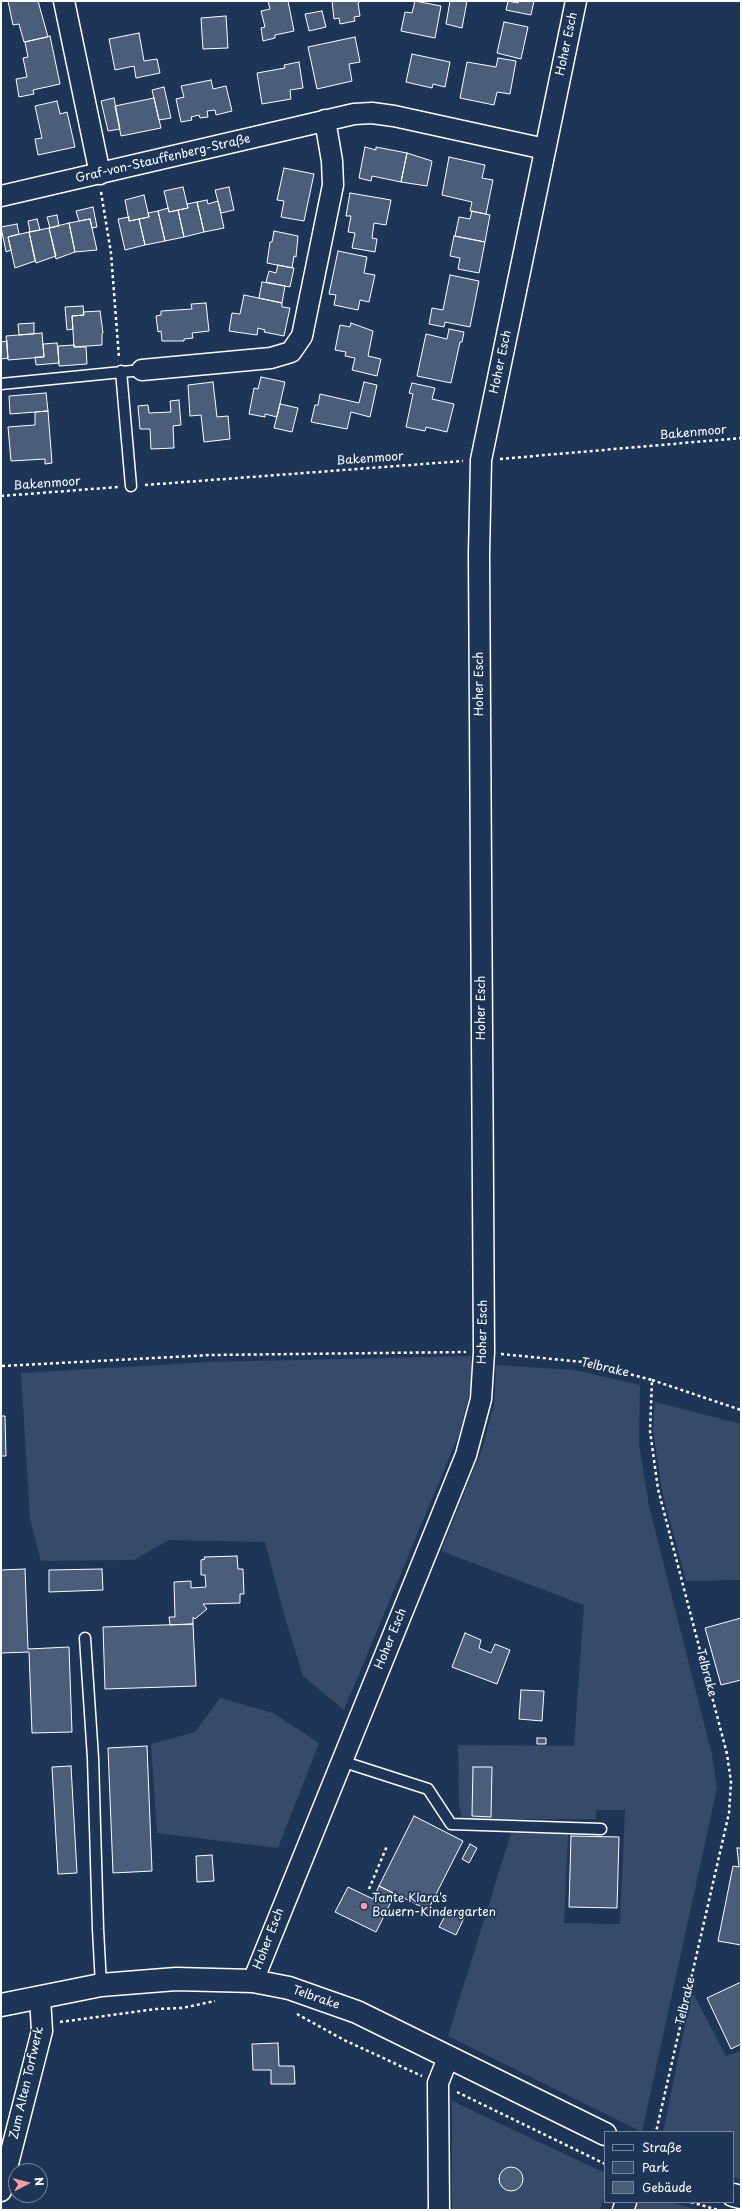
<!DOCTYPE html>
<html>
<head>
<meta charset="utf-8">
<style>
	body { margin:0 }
	#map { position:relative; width:742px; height:2211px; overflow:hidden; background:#1d3557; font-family:"Playpen Sans",sans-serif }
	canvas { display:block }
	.frame { position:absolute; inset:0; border:2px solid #fff; pointer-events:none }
	.legend { position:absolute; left:604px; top:2131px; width:130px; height:72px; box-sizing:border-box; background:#1d3557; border:1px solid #77869a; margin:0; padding:5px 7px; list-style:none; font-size:12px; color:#fff }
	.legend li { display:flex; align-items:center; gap:8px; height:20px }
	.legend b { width:20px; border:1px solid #77869a }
	.north { position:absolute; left:8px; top:2163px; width:40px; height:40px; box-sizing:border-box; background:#1d3557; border:1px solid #77869a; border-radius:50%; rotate:83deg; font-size:11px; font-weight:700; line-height:16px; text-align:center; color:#fff }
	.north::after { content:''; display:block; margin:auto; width:14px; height:18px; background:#ff9aa2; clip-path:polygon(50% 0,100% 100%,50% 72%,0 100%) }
</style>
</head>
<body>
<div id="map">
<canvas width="742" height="2211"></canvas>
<div class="frame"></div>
<ul class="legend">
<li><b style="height:5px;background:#1d3557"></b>Straße</li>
<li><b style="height:11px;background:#364b69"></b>Park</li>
<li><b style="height:11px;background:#4a5d79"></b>Gebäude</li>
</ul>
<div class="north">N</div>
</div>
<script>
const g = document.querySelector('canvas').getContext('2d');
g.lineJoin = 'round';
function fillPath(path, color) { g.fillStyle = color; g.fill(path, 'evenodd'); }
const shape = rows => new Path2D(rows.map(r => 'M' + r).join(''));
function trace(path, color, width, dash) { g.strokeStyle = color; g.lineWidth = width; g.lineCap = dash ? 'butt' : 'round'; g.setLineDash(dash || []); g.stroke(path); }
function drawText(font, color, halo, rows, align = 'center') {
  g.font = font + ' "Playpen Sans",sans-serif'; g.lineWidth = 3.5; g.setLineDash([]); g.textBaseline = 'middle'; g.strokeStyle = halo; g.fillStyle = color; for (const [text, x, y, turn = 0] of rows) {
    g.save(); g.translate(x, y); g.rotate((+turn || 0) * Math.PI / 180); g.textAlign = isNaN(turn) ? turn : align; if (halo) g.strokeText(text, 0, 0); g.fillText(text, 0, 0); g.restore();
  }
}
fillPath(shape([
	[471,1356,473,1379,459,1434,344,1710,303,1676,284,1614,265,1542,169,1540,134,1560,41,1561,30,1519,21,1373,210,1362],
	[496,1365,575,1370,640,1385,639,1443,649,1506,712,1755,717,1788,642,2132,448,2036,511,1833,568,1834,564,1923,620,1924,625,1810,596,1810,596,1819,462,1819,459,1803,458,1745,574,1746,584,1605,441,1551,482,1449,494,1405],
	[655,1402,741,1424,741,1580,686,1581,662,1491,653,1430],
	[220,1698,273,1713,319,1743,278,1848,157,1833,151,1744,195,1732],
	[692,1991,726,2056,741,2051,741,2180,733,2177,733,2132,663,2132],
	[452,2101,605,2173,605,2193,600,2210,452,2210],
	[639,2202,670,2202,698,2210,636,2210]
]), '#364b69');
const building = shape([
	[8,1,38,1,48,37,24,42,19,24,13,25,8,1],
	[268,1,288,1,294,31,275,35,275,38,263,41,261,28,265,27,261,11,270,9,268,1],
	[332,1,361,1,358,3,360,16,354,17,355,21,340,24,339,18,334,19,332,1],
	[415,1,441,6,435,38,401,31,405,12,412,13,415,1],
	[450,1,467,1,462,28,446,24,450,1],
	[508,1,518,3,519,1,534,1,531,15,506,10,508,1],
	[322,11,326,27,309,31,305,14,322,11],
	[226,16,228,48,203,49,201,18,226,16],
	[504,22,528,27,521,59,497,53,504,22],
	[139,33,144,61,157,59,160,73,136,78,134,66,115,70,109,39,139,33],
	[50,36,60,84,33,90,34,94,19,97,16,79,27,77,23,58,28,57,25,42,50,36],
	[355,37,360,62,349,64,352,81,317,89,308,47,355,37],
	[412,54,450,62,445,87,433,84,432,88,406,82,412,54],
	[498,58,516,61,510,94,497,92,494,105,460,98,467,62,496,67,498,58],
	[299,62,303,88,290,90,291,99,262,104,257,73,285,68,284,65,299,62],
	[211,80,213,89,226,86,232,111,216,115,215,110,207,111,208,117,200,118,199,115,191,117,192,120,181,122,176,99,184,97,181,86,211,80],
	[164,87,171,118,159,120,152,90,164,87],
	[114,98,120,129,108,131,101,101,114,98],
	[154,98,161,128,121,136,115,106,154,98],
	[57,101,60,114,67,112,75,147,38,155,35,139,42,138,35,106,57,101],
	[365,147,376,150,376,147,407,153,401,182,372,176,371,181,359,178,365,147],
	[407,153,432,161,427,186,401,182,407,153],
	[449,157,485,165,482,178,493,180,486,214,470,211,472,202,442,195,449,157],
	[284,168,314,174,304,221,281,217,284,201,277,200,284,168],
	[183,187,188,208,169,212,164,191,183,187],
	[229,187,234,210,221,213,215,190,229,187],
	[350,193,391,200,386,225,374,223,372,238,377,239,375,252,352,248,355,233,348,232,351,216,346,216,350,193],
	[144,195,149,217,129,221,125,200,144,195],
	[207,200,208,204,218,201,224,228,204,232,197,202,207,200],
	[197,202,204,232,184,237,178,210,188,208,187,204,197,202],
	[93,207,97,227,92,228,90,219,79,221,76,211,93,207],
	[168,208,169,212,178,210,184,237,165,241,158,211,168,208],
	[158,211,165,241,145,245,139,219,149,217,148,213,158,211],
	[472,211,490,215,485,242,455,236,459,217,470,219,472,211],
	[57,215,59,226,50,228,47,217,57,215],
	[129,217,129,221,139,219,145,245,125,250,118,219,129,217],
	[37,219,40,230,30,232,28,221,37,219],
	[90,219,97,250,75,252,69,223,90,219],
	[69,223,75,252,56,259,49,228,69,223],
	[17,224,19,234,8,237,11,250,6,252,1,227,17,224],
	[49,228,56,256,36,263,29,232,49,228],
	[274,231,298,236,296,257,294,256,292,268,267,263,270,242,272,242,274,231],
	[29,232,35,261,15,268,8,237,29,232],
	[454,236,485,242,479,273,458,269,460,258,450,256,454,236],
	[338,251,367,257,364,273,375,275,369,302,360,300,358,310,334,305,336,295,329,294,338,251],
	[278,265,294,268,290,287,266,282,269,271,276,273,278,265],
	[450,275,479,281,470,327,445,322,444,327,429,324,432,308,443,310,450,275],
	[262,282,285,286,282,303,259,298,262,282],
	[244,295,282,303,282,307,290,308,284,336,264,332,265,330,258,328,257,335,229,331,232,313,240,314,244,295],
	[206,303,209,331,192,333,193,338,184,339,184,341,162,341,161,331,158,332,156,316,161,315,161,311,192,309,191,304,206,303],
	[83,306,84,315,72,316,73,329,67,330,65,307,83,306],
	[100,311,103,333,102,334,102,345,74,347,72,316,84,315,83,312,100,311],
	[34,323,34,334,19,335,18,324,34,323],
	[351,323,373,331,368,356,381,359,377,376,352,370,355,358,345,356,346,352,335,350,340,325,350,327,351,323],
	[449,329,464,332,462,342,460,342,451,383,417,376,426,334,447,339,449,329],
	[42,333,44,357,8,360,6,336,42,333],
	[7,341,8,358,1,359,1,342,7,341],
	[57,343,59,363,36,365,35,357,44,357,43,344,57,343],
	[74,345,74,347,86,347,87,364,59,366,58,346,74,345],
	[261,377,285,382,277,417,265,414,265,417,249,414,254,388,258,389,261,377],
	[213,382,217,417,228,416,230,439,204,442,201,415,190,416,188,385,213,382],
	[364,382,377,385,370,417,351,412,347,429,311,422,315,405,318,405,320,394,359,403,364,382],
	[412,383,435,388,432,399,454,404,447,432,426,427,425,431,406,427,413,394,409,393,412,383],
	[46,393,48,411,10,414,9,396,46,393],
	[179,400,181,425,173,426,174,448,151,449,150,429,140,429,138,406,148,405,149,413,171,412,170,401,179,400],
	[280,404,298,408,292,432,274,428,280,404],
	[48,411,52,463,45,464,45,459,11,461,8,427,35,425,35,412,48,411],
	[1,1416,5,1416,6,1456,1,1456,1,1416],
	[237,1556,238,1569,243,1569,244,1594,240,1594,240,1603,203,1604,207,1609,195,1619,193,1617,193,1624,170,1625,169,1617,175,1617,174,1582,191,1581,191,1588,206,1587,205,1575,201,1575,201,1560,205,1559,204,1557,237,1556],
	[25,1569,28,1649,69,1647,72,1732,32,1733,29,1652,1,1653,1,1570,25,1569],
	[102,1569,103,1590,49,1592,49,1570,102,1569],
	[741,1618,741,1680,721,1685,705,1628,741,1618],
	[193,1624,196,1686,105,1689,103,1627,193,1624],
	[465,1633,481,1640,479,1648,491,1653,495,1644,510,1650,497,1684,452,1667,465,1633],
	[521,1690,544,1691,542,1721,519,1719,521,1690],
	[537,1738,546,1738,546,1744,537,1744,537,1738],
	[147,1746,152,1871,113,1873,108,1748,147,1746],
	[71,1766,77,1873,58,1874,52,1767,71,1766],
	[473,1767,492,1767,491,1817,472,1816,473,1767],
	[414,1816,463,1841,428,1910,379,1886,414,1816],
	[571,1836,619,1837,617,1908,569,1907,571,1836],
	[470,1844,477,1848,469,1863,462,1859,470,1844],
	[737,1848,741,1848,741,1945,718,1941,733,1866,739,1867,737,1848],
	[212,1855,214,1881,197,1882,196,1856,212,1855],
	[379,1886,395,1894,376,1932,335,1912,348,1887,373,1899,379,1886],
	[448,1910,464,1918,456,1935,439,1927,448,1910],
	[741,1982,741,2044,731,2049,707,1998,741,1982],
	[278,2043,279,2066,294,2066,295,2084,271,2084,271,2070,253,2070,252,2044,278,2043],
	'499 2179a12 12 0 1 1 24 0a12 12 0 1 1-24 0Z'
]);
fillPath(building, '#4a5d79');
trace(building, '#fff', 1);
const lane = shape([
	[121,371,131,486],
	[1,384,142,370],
	[85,1638,93,1758,98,1929,101,1985],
	[341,1761,428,1789,451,1824,601,1829]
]);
const street = shape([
	[64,1,100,174],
	[1,196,354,114,372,113,394,116,545,149],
	[142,370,271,358,291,352,302,336,333,185,332,161,325,120],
	[253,1981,466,1455,481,1399,484,1352,479,554,481,460,576,1],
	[1,2191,42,2031,40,1997],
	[439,2210,438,2083,448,2058],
	[623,2210,626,2202]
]);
const secondary = shape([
	[1,2005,101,1985,176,1979,253,1981,289,1988,357,2012,605,2134],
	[733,2195,741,2197]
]);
trace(lane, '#fff', 13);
trace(street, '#fff', 23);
trace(secondary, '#fff', 25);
trace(shape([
	[101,192,111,253,119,358],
	[500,459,741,438],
	[145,485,463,461],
	[1,496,118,487],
	[501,1354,583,1362,652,1380,650,1431,658,1489,727,1754,731,1782,729,1813,656,2132],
	[2,1366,211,1355,466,1352],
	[652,1380,741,1410],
	[369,1889,387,1846],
	[297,2014,344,2040,422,2076],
	[60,2022,156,2009,182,2008,215,2001],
	[457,2092,605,2164],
	[691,2202,718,2210]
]), '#fff', 2.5, [3, 3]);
trace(lane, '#1d3557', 10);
trace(street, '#1d3557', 20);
trace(secondary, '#1d3557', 22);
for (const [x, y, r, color] of [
	[364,1906,4,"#ff9aa2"]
]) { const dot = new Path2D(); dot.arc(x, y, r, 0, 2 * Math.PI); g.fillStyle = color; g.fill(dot); trace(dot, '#1d3557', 1.5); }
drawText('12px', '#fff', '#1d3557', [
	["Hoher Esch",567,44,-78],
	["Graf-von-Stauffenberg-Straße",163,159,-13],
	["Hoher Esch",501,362,-78],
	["Bakenmoor",693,433,-5],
	["Bakenmoor",370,459,-4],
	["Bakenmoor",47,484,-4],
	["Hoher Esch",480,684,-90],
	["Hoher Esch",482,1008,-90],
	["Hoher Esch",483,1332,-89],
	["Telbrake",605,1368,13],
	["Hoher Esch",391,1639,-68],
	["Telbrake",706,1673,75],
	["Hoher Esch",269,1939,-69],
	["Telbrake",316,1998,19],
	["Telbrake",686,2001,-77],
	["Zum Alten Torfwerk",27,2083,-77]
]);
drawText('12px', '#fff', '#1d3557', [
	["Tante Klara's",372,1899],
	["Bauern-Kindergarten",372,1913]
], 'left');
</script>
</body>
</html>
